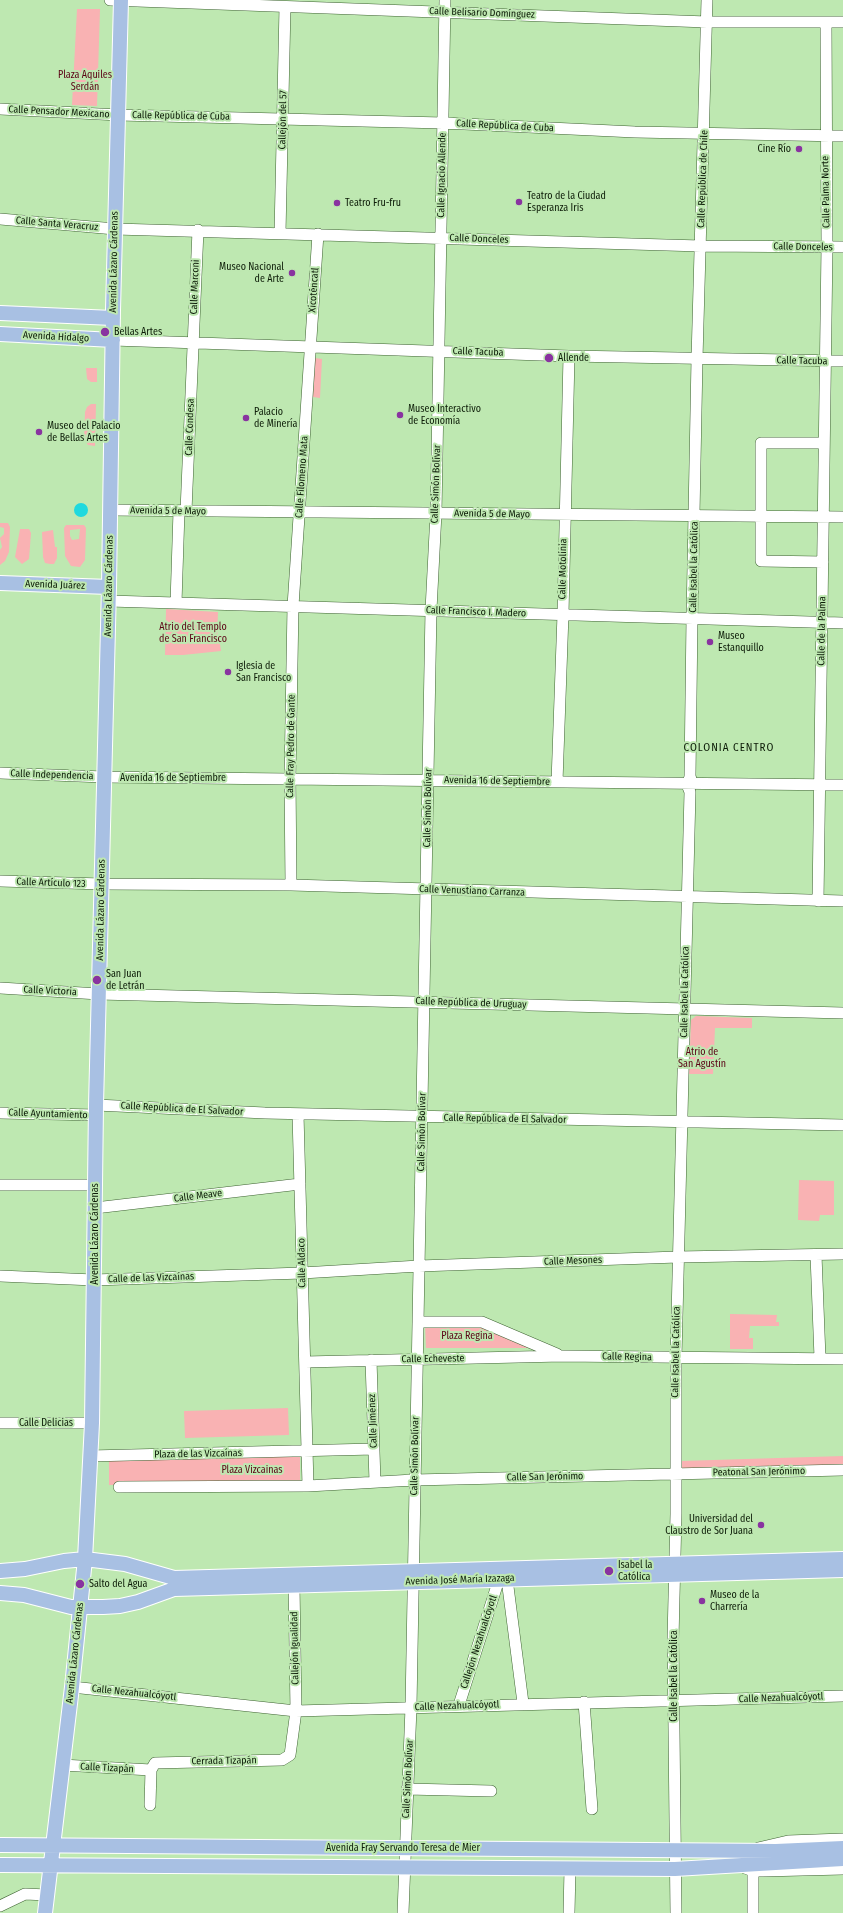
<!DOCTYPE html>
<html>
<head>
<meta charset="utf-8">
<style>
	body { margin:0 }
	canvas { display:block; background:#bee8b1 }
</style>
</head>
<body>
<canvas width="843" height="1913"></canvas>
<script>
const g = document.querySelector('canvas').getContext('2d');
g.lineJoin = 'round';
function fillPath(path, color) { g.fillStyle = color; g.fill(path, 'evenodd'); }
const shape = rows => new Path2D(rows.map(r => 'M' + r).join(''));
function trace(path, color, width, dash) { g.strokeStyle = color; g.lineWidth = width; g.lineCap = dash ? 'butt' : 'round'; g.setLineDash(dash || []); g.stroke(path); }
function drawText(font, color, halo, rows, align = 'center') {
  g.font = font + ' "Fira Sans Condensed",sans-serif'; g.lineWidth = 4; g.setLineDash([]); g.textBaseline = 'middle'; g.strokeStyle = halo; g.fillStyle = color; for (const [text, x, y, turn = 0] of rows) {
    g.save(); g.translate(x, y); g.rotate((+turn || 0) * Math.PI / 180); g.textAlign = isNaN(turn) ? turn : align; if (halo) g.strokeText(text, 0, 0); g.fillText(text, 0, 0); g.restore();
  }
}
fillPath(shape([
	[77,9,100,9,97,106,72,105],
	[315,358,322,359,320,398,313,397],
	[86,368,97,368,97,382,91,382,87,379],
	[91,404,96,404,95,446,88,445,84,439,85,412,87,407],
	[0,523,8,523,10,527,9,552,5,561,0,565,0,550,2,547,0,538,4,534,4,528,0,527],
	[66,525,84,525,86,528,85,560,80,567,71,566,65,556,64,528],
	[80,529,79,539,72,540,70,536,70,530],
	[20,529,29,529,31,533,29,559,22,564,15,557],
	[53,530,55,547,57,547,57,558,54,564,50,564,45,563,43,557,42,532],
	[166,609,218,612,217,643,220,644,221,651,183,655,165,655],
	[696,1016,752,1018,752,1028,715,1028,713,1074,689,1074,691,1020],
	[799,1180,834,1181,834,1215,820,1215,819,1221,798,1220],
	[730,1314,777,1315,776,1322,779,1322,779,1326,750,1326,749,1338,753,1338,753,1349,730,1349],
	[425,1324,482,1325,535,1348,426,1348],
	[288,1408,289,1435,185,1438,184,1411],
	[300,1456,300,1481,109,1485,109,1460],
	[843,1456,843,1473,681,1476,681,1461]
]), '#f9b2b3');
fillPath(shape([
	'74 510a7 7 0 1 1 14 0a7 7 0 1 1-14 0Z'
]), '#1fd9de');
const minor = shape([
	[110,0,707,22,843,22],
	[0,109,119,115,443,123,635,132,843,136],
	[0,219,115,229,701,246,843,247],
	[280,233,285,7],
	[113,340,569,356,843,361],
	[111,510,843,517],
	[186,511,198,230],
	[823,562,761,561,761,443,824,443],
	[109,601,843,623],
	[176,603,179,511],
	[0,773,104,777,843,785],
	[557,782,563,614,569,356],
	[692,783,690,776,692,618,697,359,707,0],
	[0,881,102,884,291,885,843,901],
	[291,885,290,778,293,606,318,234],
	[818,901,827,247,826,22],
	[0,988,99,994,843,1013],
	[96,1105,265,1113,843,1125],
	[0,1113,96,1115],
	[298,1114,308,1486],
	[0,1185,95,1185],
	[95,1208,300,1184],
	[816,1255,820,1358],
	[0,1276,94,1280,302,1273,419,1266,678,1257,843,1254],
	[418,1322,482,1322,557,1354],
	[371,1360,375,1482],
	[305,1362,562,1356,843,1359],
	[0,1423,92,1423],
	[90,1456,374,1449],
	[119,1487,308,1486,414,1480,843,1470],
	[507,1579,523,1703],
	[72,1687,296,1711,843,1696],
	[584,1702,592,1809],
	[459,1705,499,1579],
	[62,1765,151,1770],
	[407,1789,491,1791],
	[150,1805,151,1770,155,1763,282,1760,290,1755,296,1711,294,1585],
	[758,1848,788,1841,843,1839],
	[745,1868,753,1871,763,1871,843,1869],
	[0,1906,25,1894,47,1895],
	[403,1913,411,1707,431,610,436,513,445,0],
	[569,1913,570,1869],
	[676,1913,673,1639,676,1514,676,1357,690,792,688,787,690,776],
	[753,1913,753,1871]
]);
const major = shape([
	[0,313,113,318],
	[0,334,113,340],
	[0,583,109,587],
	[0,1571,25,1569,64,1561,85,1559,125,1564,174,1578,843,1559],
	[0,1593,24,1595,71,1607,103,1607,120,1606,138,1602,174,1589,843,1570],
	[0,1845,776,1851,843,1848],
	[0,1865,675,1869,843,1859],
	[45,1913,72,1687,85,1559,92,1423,96,1105,109,587,113,310,121,0]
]);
trace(minor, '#3e6332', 12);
trace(major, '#fff', 16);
trace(minor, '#fff', 11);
trace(major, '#a8c0e3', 14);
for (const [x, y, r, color] of [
	[799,149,4,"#8933a0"],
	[519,202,4,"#8933a0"],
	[337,203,4,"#8933a0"],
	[292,273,4,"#8933a0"],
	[105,332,5,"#8933a0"],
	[549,358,5,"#8933a0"],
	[400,415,4,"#8933a0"],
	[246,418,4,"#8933a0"],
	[39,432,4,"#8933a0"],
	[710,642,4,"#8933a0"],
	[228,672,4,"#8933a0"],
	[97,980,5,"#8933a0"],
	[761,1525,4,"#8933a0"],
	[609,1571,5,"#8933a0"],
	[80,1584,5,"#8933a0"],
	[702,1601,4,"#8933a0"]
]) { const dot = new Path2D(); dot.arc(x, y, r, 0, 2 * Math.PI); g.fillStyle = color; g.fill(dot); trace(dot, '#bee8b1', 1.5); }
drawText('10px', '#0c1b07', '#bee8b1', [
	["Calle Belisario Domínguez",482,13,2],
	["Calle Pensador Mexicano",59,112,3],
	["Calle República de Cuba",181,116,1],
	["Callejón del 57",283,120,-89],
	["Calle República de Cuba",505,126,3],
	["Calle Ignacio Allende",442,175,-89],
	["Calle República de Chile",703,179,-88],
	["Calle Palma Norte",826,192,-91],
	["Calle Santa Veracruz",57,224,5],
	["Calle Donceles",479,239,2],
	["Calle Donceles",803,247,1],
	["Avenida Lázaro Cárdenas",114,262,-89],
	["Calle Marconi",195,287,-88],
	["Xicoténcatl",314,290,-86],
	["Avenida Hidalgo",56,337,3],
	["Calle Tacuba",478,352,2],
	["Calle Tacuba",802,361,1],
	["Calle Condesa",190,427,-88],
	["Calle Filomeno Mata",302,477,-86],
	["Calle Simón Bolívar",436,484,-88],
	["Avenida 5 de Mayo",168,511,1],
	["Avenida 5 de Mayo",492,514,1],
	["Calle Isabel la Católica",694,567,-89],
	["Calle Motolinia",563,569,-89],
	["Avenida Juárez",55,585,2],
	["Avenida Lázaro Cárdenas",109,586,-89],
	["Calle Francisco I. Madero",476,612,2],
	["Calle de la Palma",822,631,-89],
	["Calle Fray Pedro de Gante",291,746,-89],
	["Calle Independencia",52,775,2],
	["Avenida 16 de Septiembre",173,778],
	["Avenida 16 de Septiembre",497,781,1],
	["Calle Simón Bolívar",428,808,-89],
	["Calle Artículo 123",51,883,2],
	["Calle Venustiano Carranza",472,891,2],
	["Avenida Lázaro Cárdenas",101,910,-89],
	["Calle Victoria",50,991,3],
	["Calle Isabel la Católica",685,992,-89],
	["Calle República de Uruguay",471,1003,2],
	["Calle República de El Salvador",182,1109,3],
	["Calle Ayuntamiento",48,1114,2],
	["Calle República de El Salvador",505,1119,1],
	["Calle Simón Bolívar",422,1132,-89],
	["Calle Meave",198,1196,-7],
	["Avenida Lázaro Cárdenas",95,1234,-90],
	["Calle Mesones",573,1261,-2],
	["Calle Aldaco",302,1263,-91],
	["Calle de las Vizcaínas",151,1278,-2],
	["Calle Isabel la Católica",676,1352,-89],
	["Calle Regina",627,1357,1],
	["Calle Echeveste",433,1359,-1],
	["Calle Jiménez",373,1421,-92],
	["Calle Delicias",46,1423],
	["Plaza de las Vizcaínas",198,1454,-1],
	["Calle Simón Bolívar",415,1456,-89],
	["Peatonal San Jerónimo",759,1472,-1],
	["Calle San Jerónimo",545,1477,-1],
	["Avenida José María Izazaga",460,1580,-2],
	["Callejón Nezahualcóyotl",479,1642,-72],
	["Callejón Igualidad",295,1648,-91],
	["Avenida Lázaro Cárdenas",75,1653,-84],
	["Calle Isabel la Católica",674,1676,-90],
	["Calle Nezahualcóyotl",134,1693,6],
	["Calle Nezahualcóyotl",781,1698,-2],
	["Calle Nezahualcóyotl",457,1706,-2],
	["Cerrada Tizapán",224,1761,-1],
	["Calle Tizapán",107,1768,3],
	["Calle Simón Bolívar",408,1779,-87],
	["Avenida Fray Servando Teresa de Mier",403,1848]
]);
drawText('10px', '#5b0215', '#bee8b1', [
	["Plaza Aquiles",85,75],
	["Serdán",85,87],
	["Atrio del Templo",193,627],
	["de San Francisco",193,639],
	["Atrio de",702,1052],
	["San Agustín",702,1064],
	["Plaza Regina",467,1336],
	["Plaza Vizcainas",252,1470]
]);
drawText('10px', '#0c1b07', '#bee8b1', [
	["Cine Río",791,149,"right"],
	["Teatro de la Ciudad",527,196],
	["Esperanza Iris",527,208],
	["Teatro Fru-fru",345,203],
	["Museo Nacional",284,267,"right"],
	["de Arte",284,279,"right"],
	["Bellas Artes",114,332],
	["Allende",558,358],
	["Museo Interactivo",408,409],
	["de Economía",408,421],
	["Palacio",254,412],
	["de Minería",254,424],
	["Museo del Palacio",47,426],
	["de Bellas Artes",47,438],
	["Museo",718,636],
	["Estanquillo",718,648],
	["Iglesia de",236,666],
	["San Francisco",236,678],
	["San Juan",106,974],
	["de Letrán",106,986],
	["Universidad del",753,1519,"right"],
	["Claustro de Sor Juana",753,1531,"right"],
	["Isabel la",618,1565],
	["Católica",618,1577],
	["Salto del Agua",89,1584],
	["Museo de la",710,1595],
	["Charrería",710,1607]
], 'left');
g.letterSpacing = '1px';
drawText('11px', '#0c1b07', '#bee8b1', [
	["COLONIA CENTRO",729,748]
]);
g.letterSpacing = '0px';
</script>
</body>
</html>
